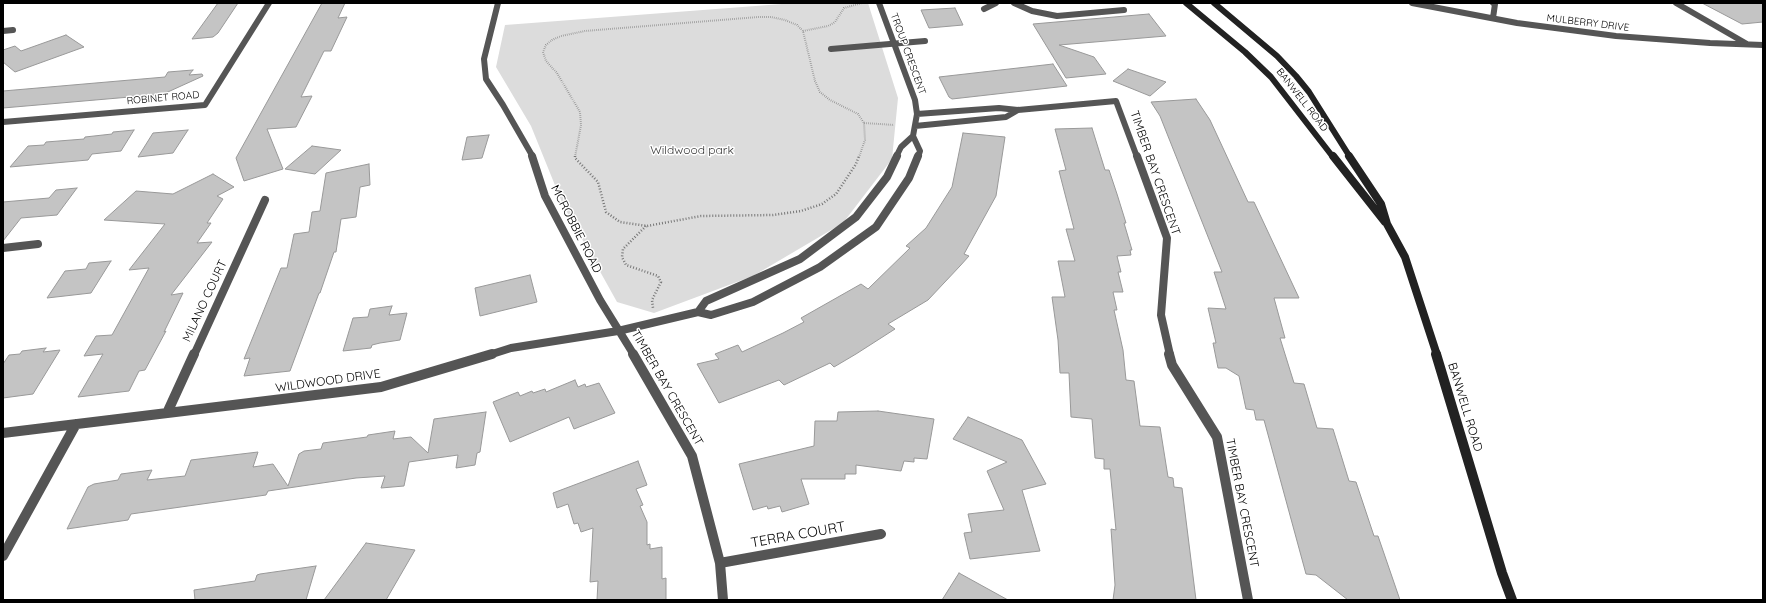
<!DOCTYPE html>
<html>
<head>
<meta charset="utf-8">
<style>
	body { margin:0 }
	#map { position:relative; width:1766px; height:603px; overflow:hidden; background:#fff; font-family:Quicksand,sans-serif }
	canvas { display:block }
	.frame { position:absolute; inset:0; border:4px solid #000; pointer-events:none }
</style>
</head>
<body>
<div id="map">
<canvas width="1766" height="603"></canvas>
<div class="frame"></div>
</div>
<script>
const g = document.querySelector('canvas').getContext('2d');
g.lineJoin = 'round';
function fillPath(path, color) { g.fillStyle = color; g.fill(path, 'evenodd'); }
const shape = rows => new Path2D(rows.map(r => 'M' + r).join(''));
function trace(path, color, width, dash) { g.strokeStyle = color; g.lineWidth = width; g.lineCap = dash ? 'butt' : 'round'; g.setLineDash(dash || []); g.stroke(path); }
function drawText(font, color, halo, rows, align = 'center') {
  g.font = font + ' Quicksand,sans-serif'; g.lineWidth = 3; g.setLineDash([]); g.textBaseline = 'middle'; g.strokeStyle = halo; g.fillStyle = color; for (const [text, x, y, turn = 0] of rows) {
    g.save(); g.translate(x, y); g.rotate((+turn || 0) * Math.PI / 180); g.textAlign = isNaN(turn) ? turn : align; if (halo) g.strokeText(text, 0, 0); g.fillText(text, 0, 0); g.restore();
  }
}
fillPath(shape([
	[795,3,868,3,898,98,892,159,843,223,753,276,654,313,617,302,563,205,531,126,496,67,505,25]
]), '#dcdcdc');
const building = shape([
	[218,3,238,3,218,33,213,37,192,39,218,3],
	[322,3,345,3,338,18,347,17,331,51,324,51,301,97,312,96,296,127,267,129,283,169,244,181,236,158,322,3],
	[1702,3,1763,3,1763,22,1742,24,1702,3],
	[955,8,963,25,929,28,921,10,955,8],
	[1149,14,1166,36,1059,45,1094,57,1106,74,1066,78,1033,24,1149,14],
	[66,35,84,47,15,72,3,62,3,50,15,46,21,51,66,35],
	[1053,64,1067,86,952,99,949,97,939,77,1053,64],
	[1128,69,1166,82,1150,96,1113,81,1128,69],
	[193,70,189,75,202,74,203,76,148,101,153,95,3,108,3,91,165,77,168,72,193,70],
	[1196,99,1210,120,1248,202,1254,202,1299,298,1274,298,1285,338,1280,338,1294,383,1304,384,1317,428,1333,429,1349,481,1356,482,1374,536,1378,536,1400,600,1348,600,1316,575,1306,574,1264,420,1256,420,1254,410,1246,409,1239,376,1226,368,1218,368,1213,343,1216,343,1208,308,1226,309,1214,272,1222,272,1160,116,1151,102,1196,99],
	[1092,128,1105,170,1109,170,1117,194,1126,223,1124,223,1132,250,1130,250,1131,255,1117,256,1121,272,1118,272,1123,292,1113,292,1117,310,1114,310,1123,350,1126,380,1134,381,1140,426,1160,427,1168,477,1173,478,1174,487,1182,488,1196,600,1113,600,1115,585,1111,529,1116,530,1110,469,1104,469,1104,459,1095,458,1092,419,1071,417,1069,373,1060,373,1058,340,1052,297,1065,297,1058,261,1075,261,1066,229,1074,229,1059,171,1066,170,1055,129,1092,128],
	[134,130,121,151,92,154,88,160,10,167,28,146,44,145,46,142,84,139,85,137,112,134,113,132,134,130],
	[188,130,173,153,138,157,153,133,188,130],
	[963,133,1005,137,996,196,964,254,969,256,960,266,928,300,888,324,895,329,856,354,834,367,830,363,784,385,779,380,719,403,697,364,719,359,715,354,738,345,742,352,783,333,804,322,801,318,861,284,868,289,910,248,906,246,926,228,952,187,963,133],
	[489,135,482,158,462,160,467,137,489,135],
	[312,146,341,150,315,174,285,169,312,146],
	[369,164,370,185,360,187,356,217,341,219,336,252,334,252,320,293,319,293,290,371,244,376,250,358,244,359,281,268,287,268,294,234,309,232,312,212,320,211,326,173,369,164],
	[213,174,234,187,217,196,223,199,207,223,211,223,197,243,212,242,171,295,183,293,164,332,166,331,145,370,139,371,129,391,78,397,103,354,84,356,96,336,112,335,149,268,129,270,165,224,104,220,136,191,173,194,213,174],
	[77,188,57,215,21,218,3,241,3,202,49,198,56,190,77,188],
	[111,261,91,293,47,298,65,271,86,269,89,263,111,261],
	[530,275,537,302,480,316,475,288,530,275],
	[392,306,389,315,407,313,400,340,380,343,372,345,371,348,343,351,353,318,368,317,370,309,392,306],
	[46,348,43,352,60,350,33,394,3,398,3,364,9,355,20,354,22,351,46,348],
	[575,380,578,387,585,384,586,387,599,383,615,413,574,429,569,417,510,442,493,402,518,392,520,396,532,391,533,393,545,389,546,392,575,380],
	[878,411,934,419,927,459,914,458,914,462,904,461,901,471,856,465,856,474,845,474,845,479,801,479,809,504,782,512,780,506,768,509,767,506,753,510,739,464,814,446,815,421,837,421,838,412,878,411],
	[486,412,480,452,477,453,475,465,456,468,458,455,409,462,404,486,381,488,385,476,356,478,268,491,266,495,131,514,128,520,67,529,88,487,94,484,118,480,121,474,152,470,147,480,185,476,191,460,258,452,253,467,273,464,288,486,299,454,304,451,321,449,323,443,367,437,368,435,395,431,393,439,411,437,428,453,434,419,486,412],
	[968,417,1022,440,1046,484,1022,490,1040,551,970,559,964,533,972,532,968,514,1004,510,987,471,1007,462,953,439,968,417],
	[638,461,647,485,636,489,643,505,640,506,647,522,647,545,650,544,650,549,662,547,662,579,666,578,666,600,597,600,598,581,590,582,593,528,581,532,578,523,574,524,568,504,557,508,553,493,638,461],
	[366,543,415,550,386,600,324,600,366,543],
	[316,566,306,600,195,600,194,590,255,581,257,575,260,574,316,566],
	[959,573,1008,600,942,600,959,573]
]);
fillPath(building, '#c4c4c4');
trace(building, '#999', 1);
trace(shape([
	[803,31,828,26,835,22,844,8,862,3],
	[864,123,894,125],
	[575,157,581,125,580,112,557,73,546,61,543,52,546,45,552,40,561,36,585,31,758,17,771,17,785,20,797,25,803,31,815,81,820,92,830,100,858,114,864,123,865,140,859,157]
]), '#777', 2, [0.5, 1.5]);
trace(shape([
	[575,156,575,158,598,182,606,212,620,222,647,226,701,216,773,215,801,211,822,204,836,194,856,164,859,156],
	[646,226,623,249,622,257,626,265,658,276,661,282,652,300,653,308]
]), '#777', 2.5, [1, 2]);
trace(shape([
	[1014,3,1032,11,1057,16,1124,10],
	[984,9,996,3],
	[831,49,925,41]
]), '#555', 6);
trace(shape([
	[498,3,484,59,486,79,503,105,533,157],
	[879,3,915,100,917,114,913,136,901,147,896,157],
	[1412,3,1517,23,1616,36,1710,43,1763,45],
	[1493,3,1495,4,1493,18],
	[1676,3,1747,44],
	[3,31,13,30],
	[917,114,999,108,1018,110,1116,101,1137,157],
	[3,122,205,105,269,3],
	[915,126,1006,117,1018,110],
	[913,136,920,151,918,157]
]), '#555', 6);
trace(shape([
	[532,156,545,196,600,300,634,355],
	[1137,156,1167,238,1161,315,1170,355],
	[3,248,38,244],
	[698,312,706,301,800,259,856,217,887,177,897,156],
	[194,355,265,200],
	[489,355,511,348,618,331,698,312,711,315,753,302,820,267,876,227,909,178,918,156]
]), '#555', 8);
trace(shape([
	[633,354,692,456,720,563,723,600],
	[1169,354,1172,365,1217,437,1248,600],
	[167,413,194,354],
	[3,433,381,387,492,354],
	[3,556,76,424],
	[720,563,881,534]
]), '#555', 10);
trace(shape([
	[1186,3,1245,52,1271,77,1333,157],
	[1214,3,1277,56,1296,76,1309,92,1350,157]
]), '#222', 6);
trace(shape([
	[1333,156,1385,222],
	[1349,156,1381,204,1387,224,1405,257,1437,355]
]), '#222', 8);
trace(shape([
	[1436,354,1502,573,1512,600]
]), '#222', 10);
drawText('10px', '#000', '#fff', [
	["MULBERRY DRIVE",1588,23,7],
	["TROUP CRESCENT",908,54,70],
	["ROBINET ROAD",163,98,-5],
	["BANWELL ROAD",1302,100,52]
]);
drawText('12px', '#333', '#fff', [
	["Wildwood park",692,150]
]);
drawText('12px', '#000', '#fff', [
	["TIMBER BAY CRESCENT",1155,173,71],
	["MCROBBIE ROAD",576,229,63],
	["MILANO COURT",205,301,-65],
	["WILDWOOD DRIVE",328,381,-8],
	["TIMBER BAY CRESCENT",667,388,60],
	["BANWELL ROAD",1465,407,73],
	["TIMBER BAY CRESCENT",1242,503,79]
]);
drawText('14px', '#000', '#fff', [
	["TERRA COURT",798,535,-10]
]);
</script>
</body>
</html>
